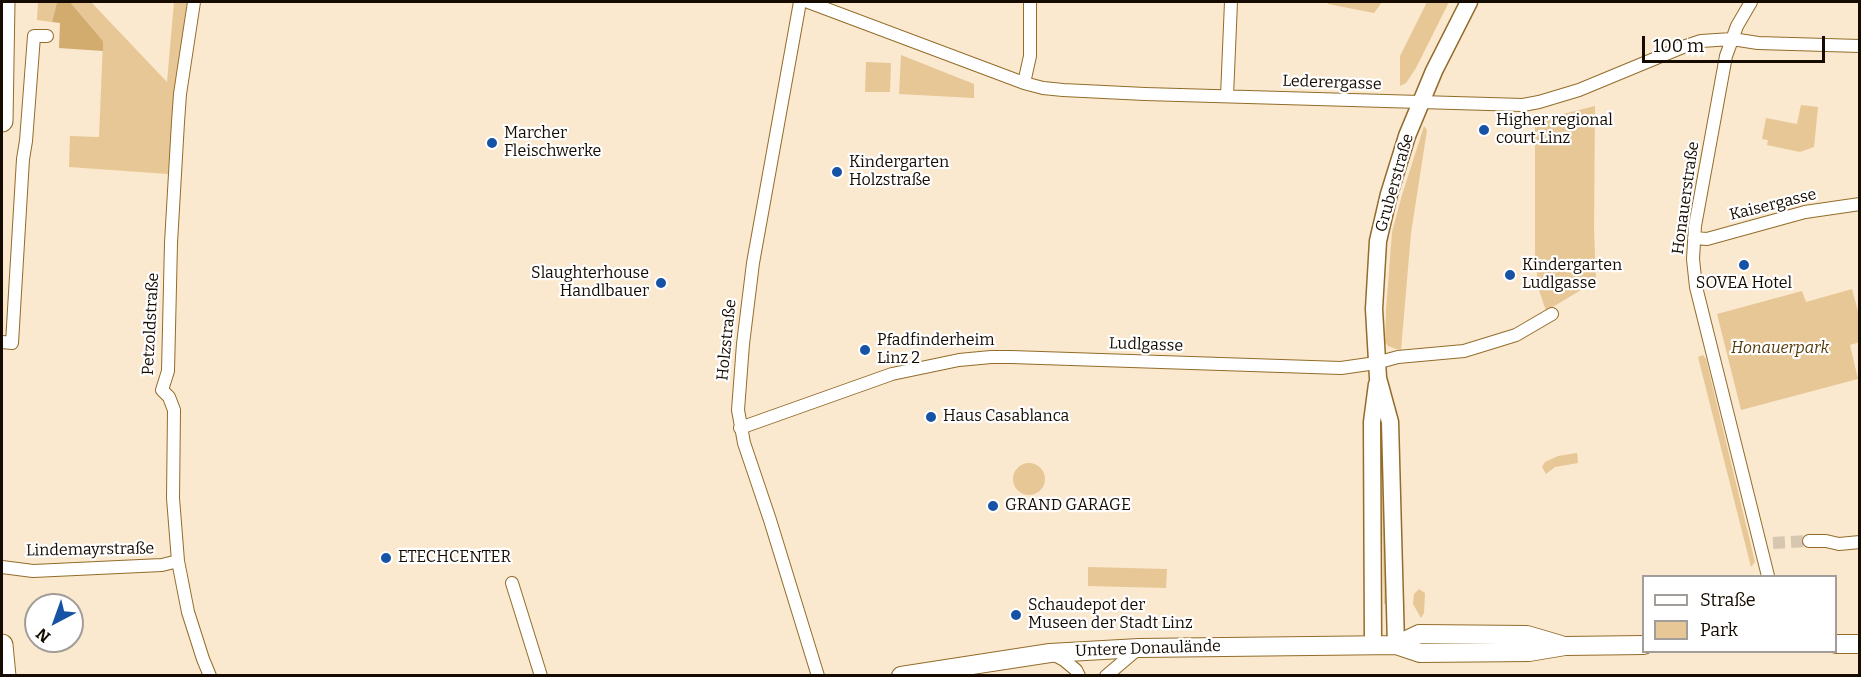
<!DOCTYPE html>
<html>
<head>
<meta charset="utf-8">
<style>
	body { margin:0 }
	#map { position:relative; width:1861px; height:677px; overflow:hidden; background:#fae8cf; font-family:Bitter,serif }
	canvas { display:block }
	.frame { position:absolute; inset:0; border:3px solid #160b00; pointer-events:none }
	.legend { position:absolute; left:1642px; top:575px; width:195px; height:78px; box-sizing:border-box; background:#fff; border:2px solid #a29d99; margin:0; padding:8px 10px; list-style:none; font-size:18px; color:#160b00 }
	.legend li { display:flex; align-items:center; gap:12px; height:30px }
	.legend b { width:30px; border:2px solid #a29d99 }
	.north { position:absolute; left:24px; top:593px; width:60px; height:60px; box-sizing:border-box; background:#fff; border:2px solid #a29d99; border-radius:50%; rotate:221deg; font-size:16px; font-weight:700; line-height:24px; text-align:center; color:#160b00 }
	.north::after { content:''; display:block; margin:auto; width:21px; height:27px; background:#1753a4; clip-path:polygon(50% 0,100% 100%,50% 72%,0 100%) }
	.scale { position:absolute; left:1642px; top:36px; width:183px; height:27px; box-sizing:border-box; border:3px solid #160b00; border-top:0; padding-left:8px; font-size:18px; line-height:21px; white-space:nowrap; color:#160b00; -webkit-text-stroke:4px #fff; paint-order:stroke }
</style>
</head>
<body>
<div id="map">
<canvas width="1861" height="677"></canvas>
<div class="frame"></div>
<ul class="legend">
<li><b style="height:8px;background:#fff"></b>Straße</li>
<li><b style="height:16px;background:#e7c795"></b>Park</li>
</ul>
<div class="north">N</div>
<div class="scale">100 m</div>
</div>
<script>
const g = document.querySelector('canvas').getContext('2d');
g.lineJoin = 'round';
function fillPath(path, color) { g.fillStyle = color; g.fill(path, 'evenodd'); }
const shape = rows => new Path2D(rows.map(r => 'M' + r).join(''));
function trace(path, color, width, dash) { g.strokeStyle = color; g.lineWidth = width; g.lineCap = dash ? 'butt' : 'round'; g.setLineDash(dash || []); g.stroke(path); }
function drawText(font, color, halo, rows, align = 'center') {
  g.font = font + ' Bitter,serif'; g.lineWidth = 4.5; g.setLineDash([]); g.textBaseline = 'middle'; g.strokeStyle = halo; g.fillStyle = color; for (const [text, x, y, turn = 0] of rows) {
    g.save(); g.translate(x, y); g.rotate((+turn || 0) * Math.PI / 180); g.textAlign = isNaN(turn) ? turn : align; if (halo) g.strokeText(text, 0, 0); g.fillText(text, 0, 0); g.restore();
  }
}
fillPath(shape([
	[38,2,57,2,52,22,37,20],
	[70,2,91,2,167,82,174,2,187,2,175,90,173,133,168,174,69,167,70,136,99,137,103,41],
	[1329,2,1382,2,1374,13,1328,4],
	[1427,2,1449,2,1416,68,1406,83,1400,86,1400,56],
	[901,55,974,84,974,98,899,94],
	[866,62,891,63,890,92,865,92],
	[1801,105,1818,107,1814,147,1800,152,1767,145,1768,140,1762,139,1766,118,1797,124],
	[1595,106,1594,229,1596,281,1546,311,1539,290,1535,260,1535,121],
	[1424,126,1427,130,1411,233,1401,350,1396,349,1388,346,1385,342,1386,310,1392,232,1402,195],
	[1852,289,1859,315,1860,342,1850,345,1858,379,1741,410,1717,314,1802,291,1806,302],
	[1703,355,1706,359,1755,562,1751,567,1698,357],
	[1382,421,1383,421,1388,604,1384,604,1380,423],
	[1577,453,1578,463,1555,467,1546,474,1542,467,1545,462,1558,456],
	'1013 479a16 16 0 1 1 32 0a16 16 0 1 1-32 0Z',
	[1088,567,1167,569,1166,588,1088,586],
	[1419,589,1425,593,1424,613,1421,618,1413,604,1414,594]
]), '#e7c795');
fillPath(shape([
	[57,2,70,2,103,41,103,51,59,48,60,23,52,22]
]), '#d2ab6f');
trace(shape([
	[1773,543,1809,541]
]), '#d8c7b0', 12, [12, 6]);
const street = shape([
	[194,2,180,94,178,122,171,243,168,371,162,390,169,397,174,410,173,498,178,561,188,612,203,659,210,676],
	[800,2,753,263,743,344,738,410,744,443,770,520,818,676],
	[808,2,1024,83,1043,88,1063,90,1145,94,1523,105,1539,102,1579,90,1683,47,1701,41,1732,39,1758,43,1860,46],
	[1751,2,1737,26,1726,56,1695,226,1693,259,1696,287,1768,576],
	[1024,83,1030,56,1030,2],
	[1227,96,1231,2],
	[1694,238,1707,239,1805,212,1860,204],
	[2,342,12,343,23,159,26,141,34,36,47,36],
	[740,428,892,374,959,360,991,357,1011,357,1341,368,1376,363,1398,357,1464,351,1516,335,1552,314],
	[1809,541,1826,541,1839,544,1860,542],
	[2,567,33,571,162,565,178,561],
	[512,583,541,676],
	[1051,653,1064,660,1076,670,1079,676],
	[1106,676,1139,648]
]);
const secondary = shape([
	[1373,645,1372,422,1377,384],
	[1396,645,1390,422,1378,378,1374,309,1378,241,1389,194,1407,136,1434,71,1469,2]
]);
const primary = shape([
	[1836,644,1860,644],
	[1396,645,1419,634,1527,635,1561,645],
	[901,676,1050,653,1139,648,1396,645,1420,653,1529,652,1565,646,1644,645]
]);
const highway = shape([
	[2,121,4,2],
	[2,645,5,676]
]);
trace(street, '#936c2a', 14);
trace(secondary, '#936c2a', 19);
trace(primary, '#936c2a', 20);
trace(highway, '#936c2a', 23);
trace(street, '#fff', 12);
trace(secondary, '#fff', 16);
trace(primary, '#fff', 18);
trace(highway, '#fff', 21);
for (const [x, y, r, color] of [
	[1484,130,6,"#1753a4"],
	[492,143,6,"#1753a4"],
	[837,172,6,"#1753a4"],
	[1744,265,6,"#1753a4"],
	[1510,275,6,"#1753a4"],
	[661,283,6,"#1753a4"],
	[865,350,6,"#1753a4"],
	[931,417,6,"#1753a4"],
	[993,506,6,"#1753a4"],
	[386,558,6,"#1753a4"],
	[1016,615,6,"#1753a4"]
]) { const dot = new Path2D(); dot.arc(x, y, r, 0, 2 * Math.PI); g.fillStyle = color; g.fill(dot); trace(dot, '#fff', 2); }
drawText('16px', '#160b00', '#fff', [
	["Lederergasse",1332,83,2],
	["Gruberstraße",1395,183,-74],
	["Honauerstraße",1686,198,-82],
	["Kaisergasse",1773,205,-14],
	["Petzoldstraße",151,324,-87],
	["Holzstraße",727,340,-84],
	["Ludlgasse",1146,345,2],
	["Lindemayrstraße",90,550,-1],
	["Untere Donaulände",1148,649,-2]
]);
drawText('16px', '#160b00', '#fff', [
	["Higher regional",1496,121],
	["court Linz",1496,139],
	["Marcher",504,134],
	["Fleischwerke",504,152],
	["Kindergarten",849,163],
	["Holzstraße",849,181],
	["Kindergarten",1522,266],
	["Ludlgasse",1522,284],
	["Slaughterhouse",649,274,"right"],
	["Handlbauer",649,292,"right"],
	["SOVEA Hotel",1744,284,"center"],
	["Pfadfinderheim",877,341],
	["Linz 2",877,359],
	["Haus Casablanca",943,417],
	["GRAND GARAGE",1005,506],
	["ETECHCENTER",398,558],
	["Schaudepot der",1028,606],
	["Museen der Stadt Linz",1028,624]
], 'left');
drawText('italic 16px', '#563c0b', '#fff', [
	["Honauerpark",1780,349]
]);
</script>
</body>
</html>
